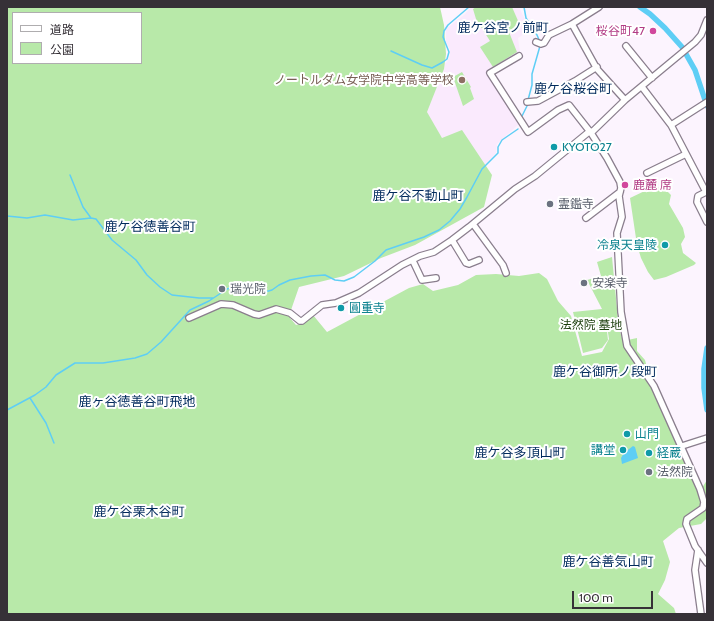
<!DOCTYPE html>
<html>
<head>
<meta charset="utf-8">
<style>
	body { margin:0 }
	#map { position:relative; width:714px; height:621px; overflow:hidden; background:#fcf4fe; font-family:Cabin,"Noto Sans JP",sans-serif }
	canvas { display:block }
	.frame { position:absolute; inset:0; border:8px solid #363137; pointer-events:none }
	.legend { position:absolute; left:12px; top:12px; width:130px; height:52px; box-sizing:border-box; background:#fff; border:1px solid #afadaf; margin:0; padding:5px 7px; list-style:none; font-size:12px; color:#363137 }
	.legend li { display:flex; align-items:center; gap:8px; height:20px }
	.legend b { width:20px; border:1px solid #afadaf }
	.scale { position:absolute; left:572px; top:591px; width:81px; height:18px; box-sizing:border-box; border:2px solid #363137; border-top:0; padding-left:5px; font-size:12px; line-height:14px; white-space:nowrap; color:#363137; -webkit-text-stroke:3px #fff; paint-order:stroke }
</style>
</head>
<body>
<div id="map">
<canvas width="714" height="621"></canvas>
<div class="frame"></div>
<ul class="legend">
<li><b style="height:5px;background:#fff"></b>道路</li>
<li><b style="height:11px;background:#b8e9a9"></b>公園</li>
</ul>
<div class="scale">100 m</div>
</div>
<script>
const g = document.querySelector('canvas').getContext('2d');
g.lineJoin = 'round';
function fillPath(path, color) { g.fillStyle = color; g.fill(path, 'evenodd'); }
const shape = rows => new Path2D(rows.map(r => 'M' + r).join(''));
function trace(path, color, width, dash) { g.strokeStyle = color; g.lineWidth = width; g.lineCap = dash ? 'butt' : 'round'; g.setLineDash(dash || []); g.stroke(path); }
function drawText(font, color, halo, rows, align = 'center') {
  g.font = font + ' Cabin,"Noto Sans JP",sans-serif'; g.lineWidth = 4; g.setLineDash([]); g.textBaseline = 'middle'; g.strokeStyle = halo; g.fillStyle = color; for (const [text, x, y, turn = 0] of rows) {
    g.save(); g.translate(x, y); g.rotate((+turn || 0) * Math.PI / 180); g.textAlign = isNaN(turn) ? turn : align; if (halo) g.strokeText(text, 0, 0); g.fillText(text, 0, 0); g.restore();
  }
}
fillPath(shape([
	[471,7,519,7,530,30,518,38,520,52,487,73,519,124,497,144,496,153,485,165,458,164,430,119,423,103,441,66,447,62,450,55,450,50,446,42,446,29,465,14]
]), '#faeafd');
fillPath(shape([
	[7,7,440,7,444,25,446,54,444,69,427,112,442,138,462,130,492,175,484,207,415,245,381,258,344,276,299,287,291,310,290,318,296,325,303,323,313,315,327,332,409,288,423,284,433,291,458,285,476,275,496,274,519,276,539,273,547,279,558,301,571,316,582,356,602,352,609,339,605,314,608,340,602,348,583,353,573,312,602,309,587,280,601,276,597,262,612,257,619,329,623,341,637,338,637,351,645,360,652,386,700,491,707,480,707,518,701,524,679,528,663,541,670,562,665,580,658,594,674,608,676,614,7,614],
	[13,13,141,13,141,63,13,63],
	[476,7,512,7,519,23,509,32,517,52,493,67,480,47,490,41,476,19,473,9],
	[462,72,471,87,470,88,474,99,463,106,453,77],
	[653,187,664,188,671,195,669,204,683,228,685,237,681,244,683,253,696,263,694,265,666,277,654,280,648,272,641,258,637,245,630,198]
]), '#b8e9a9');
fillPath(shape([
	[633,446,635,447,638,458,622,464,621,458,624,453]
]), '#5ecef5');
trace(shape([
	[524,7,526,18,537,35,540,42],
	[391,51,422,65,432,68,443,62,447,59,449,52,443,37,444,31,448,25,469,7],
	[528,100,532,85,532,74,540,46],
	[522,116,528,104],
	[70,175,83,207,91,218],
	[7,216,27,218,45,215,73,220,91,218,96,219,112,240,136,260,147,275,160,287,172,295,199,298,213,298],
	[30,398,46,423,54,443],
	[7,410,35,395,46,387,56,375,75,363,103,363,135,358,147,354,161,342,190,310,209,301,227,289,243,283,250,284,265,292,272,290,279,285,290,280,311,276,325,275,335,280,344,281,354,277,375,261,386,250,424,237,439,230,450,221,460,209,467,197,482,169,498,153,498,147,502,140,518,129]
]), '#5ecef5', 1.5);
trace(shape([
	[640,7,650,14,665,28,682,47,695,70,707,106],
	[707,348,704,369,704,388,707,410]
]), '#5ecef5', 5.5);
const street = shape([
	[572,24,597,69,625,100],
	[536,42,541,44,544,43,549,35,572,24,599,7],
	[626,46,652,78],
	[519,56,490,73,528,132,558,110,569,105,591,133,607,158,620,182,621,188,619,196,622,217,617,233,621,312,627,346,654,386,700,489,704,502,703,508,687,519,686,524,695,546,707,563],
	[642,87,671,125,706,192,698,196,697,202,707,222],
	[527,102,538,101,575,81,597,67],
	[671,125,707,102],
	[591,133,625,100,695,42,701,35,707,20],
	[647,173,686,154],
	[586,218,620,192],
	[473,224,503,265,506,273],
	[452,240,466,263,469,264,479,260],
	[413,261,422,280,436,278],
	[189,318,221,304,233,305,254,314,259,315,276,309,290,313,300,321,302,321,322,305,336,303,359,293,402,265,420,256,434,252,452,240,469,227,515,189,535,176,590,131],
	[682,446,707,438],
	[698,550,695,570,701,614]
]);
trace(street, '#8a7e8d', 8);
trace(street, '#fff', 5.5);
for (const [x, y, r, color] of [
	[653,31,4,"#d1479c"],
	[462,80,4,"#8d6e63"],
	[554,147,4,"#0f9aa8"],
	[625,185,4,"#d1479c"],
	[550,204,4,"#6b7280"],
	[665,245,4,"#0f9aa8"],
	[584,283,4,"#6b7280"],
	[222,289,4,"#6b7280"],
	[341,308,4,"#0f9aa8"],
	[627,434,4,"#0f9aa8"],
	[623,450,4,"#0f9aa8"],
	[649,453,4,"#0f9aa8"],
	[649,472,4,"#6b7280"]
]) { const dot = new Path2D(); dot.arc(x, y, r, 0, 2 * Math.PI); g.fillStyle = color; g.fill(dot); trace(dot, '#fff', 1.5); }
drawText('12px', '#b23c85', '#fff', [
	["桜谷町47",645,31],
	["鹿麓 席",633,185,"left"]
], 'right');
drawText('12px', '#785e54', '#fff', [
	["ノートルダム女学院中学高等学校",454,80]
], 'right');
drawText('12px', '#0d838f', '#fff', [
	["KYOTO27",562,147],
	["冷泉天皇陵",657,245,"right"],
	["圓重寺",349,308],
	["山門",635,434],
	["講堂",615,450,"right"],
	["経蔵",657,453]
], 'left');
drawText('12px', '#5b616d', '#fff', [
	["霊鑑寺",558,204],
	["安楽寺",592,283],
	["瑞光院",230,289],
	["法然院",657,472]
], 'left');
drawText('12px', '#1b3e0c', '#fff', [
	["法然院 墓地",591,325]
]);
drawText('13px', '#012a5c', '#fff', [
	["鹿ケ谷宮ノ前町",503,28],
	["鹿ケ谷桜谷町",573,89],
	["鹿ケ谷不動山町",418,196],
	["鹿ケ谷徳善谷町",150,227],
	["鹿ケ谷御所ノ段町",605,372],
	["鹿ヶ谷徳善谷町飛地",137,402],
	["鹿ケ谷多頂山町",520,453],
	["鹿ケ谷栗木谷町",139,512],
	["鹿ケ谷善気山町",608,562]
]);
</script>
</body>
</html>
